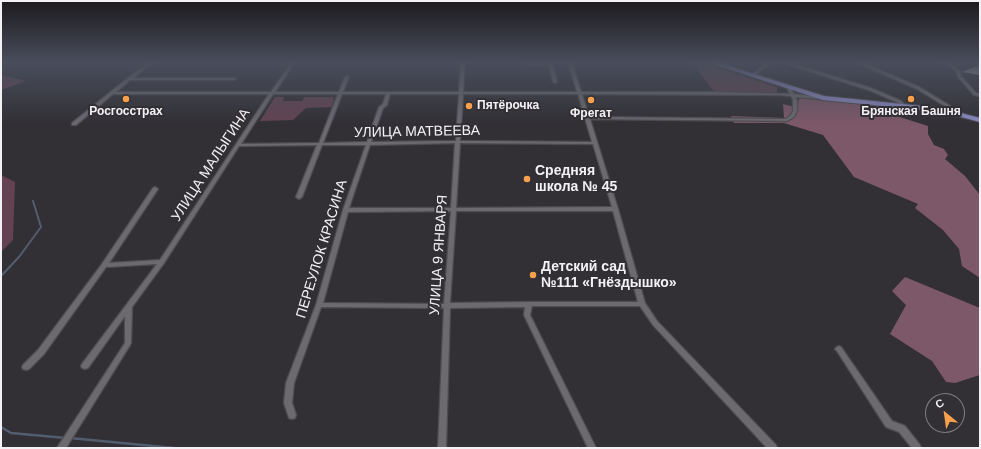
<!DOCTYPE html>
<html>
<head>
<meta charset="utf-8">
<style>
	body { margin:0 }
	#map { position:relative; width:981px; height:449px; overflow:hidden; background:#323035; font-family:Arial,sans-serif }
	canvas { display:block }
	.frame { position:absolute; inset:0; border:2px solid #f3f1f5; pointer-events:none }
	.north { position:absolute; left:925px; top:393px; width:40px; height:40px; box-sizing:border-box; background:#323035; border:1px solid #7f7d82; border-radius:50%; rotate:331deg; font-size:11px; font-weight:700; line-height:16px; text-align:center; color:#f3f1f5 }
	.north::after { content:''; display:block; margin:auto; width:14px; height:18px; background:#f9a04c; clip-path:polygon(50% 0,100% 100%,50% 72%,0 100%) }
</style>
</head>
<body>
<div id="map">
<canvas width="981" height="449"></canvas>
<div class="frame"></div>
<div class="north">С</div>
</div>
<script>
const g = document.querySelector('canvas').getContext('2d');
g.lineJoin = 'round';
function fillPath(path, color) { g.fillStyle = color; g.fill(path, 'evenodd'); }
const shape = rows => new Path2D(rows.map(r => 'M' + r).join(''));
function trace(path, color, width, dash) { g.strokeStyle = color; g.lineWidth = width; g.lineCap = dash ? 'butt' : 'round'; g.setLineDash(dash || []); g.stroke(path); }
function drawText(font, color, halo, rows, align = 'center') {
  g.font = font + ' Arial,sans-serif'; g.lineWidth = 4; g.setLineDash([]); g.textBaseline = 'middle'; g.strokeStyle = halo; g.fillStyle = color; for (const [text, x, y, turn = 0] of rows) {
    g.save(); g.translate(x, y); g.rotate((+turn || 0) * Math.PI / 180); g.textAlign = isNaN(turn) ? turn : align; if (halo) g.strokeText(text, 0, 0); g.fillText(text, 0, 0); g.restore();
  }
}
fillPath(shape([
	[692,62,700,62,777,87,777,93,715,93],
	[1,75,26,81,1,90],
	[275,97,284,97,283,101,302,101,304,97,334,97,332,107,306,108,293,120,260,121],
	[1,175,15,182,13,240,1,252]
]), '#634351');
fillPath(shape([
	[800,98,896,108,887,113,928,126,928,134,934,145,944,149,948,155,945,159,965,176,980,195,980,278,962,266,959,249,943,230,915,208,918,204,854,177,823,135,784,123,734,123,731,116,784,118,783,104,795,107],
	[905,277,980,308,980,375,955,383,946,382,932,361,890,334,906,305,892,291]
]), '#7d5868');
trace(shape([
	[1,276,19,257,41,227,33,201]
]), '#535d70', 2);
trace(shape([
	[1,427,11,433,66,438],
	[70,438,174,448]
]), '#535d70', 2.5);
fillPath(shape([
	[980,65,980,75,962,72]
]), '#b0aaaf');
const minor = shape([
	[150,62,154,62,133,78,234,78,236,79,234,80,130,80,116,92,271,92,292,62,295,62,275,92,339,92,345,77,347,76,349,77,343,92,459,92,461,62,465,62,463,92,577,92,568,62,572,62,581,92,712,92,790,94,787,88,789,87,791,88,794,94,822,97,822,99,821,99,795,97,797,100,797,111,794,117,787,121,590,119,618,209,645,303,657,321,776,445,777,448,767,448,653,325,640,306,532,306,530,315,596,448,588,448,524,315,525,307,450,308,446,448,438,448,444,308,321,307,294,383,292,403,296,415,295,418,292,419,289,418,284,403,286,383,316,305,343,210,366,145,322,145,302,197,299,199,296,197,317,145,239,146,164,263,132,307,131,343,130,345,66,448,57,448,125,343,125,316,88,368,85,369,82,368,81,366,82,364,157,264,106,267,44,354,29,369,26,370,23,369,22,367,23,365,38,350,102,264,153,188,155,187,158,189,109,263,160,260,269,94,113,94,76,125,72,125,72,123,128,78,150,62],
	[273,94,338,94,319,143,241,144,273,94],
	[342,94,386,94,383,104,379,107,367,142,323,143,342,94],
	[390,94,459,94,456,141,371,142,383,108,387,105,390,94],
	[463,94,578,94,592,142,460,141,463,94],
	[582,94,781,95,791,96,793,100,793,111,791,115,786,119,589,117,582,94],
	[455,143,451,208,349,208,370,145,455,143],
	[460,143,593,144,612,207,456,208,460,143],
	[451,211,444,304,323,303,348,212,451,211],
	[456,211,613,211,638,302,529,302,450,303,456,211],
	[527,62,552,63,557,82,555,83,553,82,549,65,529,65,527,64,527,62],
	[768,62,772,62,753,77,751,77,751,75,768,62],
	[780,62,786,62,871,88,901,101,905,105,902,106,899,103,869,90,780,62],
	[856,62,861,62,919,87,952,107,957,113,955,114,954,114,950,109,917,89,856,62],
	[943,62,947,62,959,70,961,76,976,93,980,94,980,96,974,95,958,77,956,71,943,62],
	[839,346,841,347,892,421,905,426,920,445,921,448,912,448,899,432,886,427,837,351,835,349,837,347,839,346]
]);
const primary = shape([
	[707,62,716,62,824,96,942,108,980,118,980,122,942,112,823,100,707,62]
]);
trace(minor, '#4e4c51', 2.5);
trace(primary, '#4e4c51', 2);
fillPath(minor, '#6c696f');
fillPath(primary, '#8989c1');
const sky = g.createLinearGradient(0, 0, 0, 125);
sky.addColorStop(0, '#1c1a1d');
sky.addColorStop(0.5, '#494e5c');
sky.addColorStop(1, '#494e5c00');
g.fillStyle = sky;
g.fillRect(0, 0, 981, 125);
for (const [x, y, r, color] of [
	[126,99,4,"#f9a04c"],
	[911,99,4,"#f9a04c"],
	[591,100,4,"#f9a04c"],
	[469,106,4,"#f9a04c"],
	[527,179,4,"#f9a04c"],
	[533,275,4,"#f9a04c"]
]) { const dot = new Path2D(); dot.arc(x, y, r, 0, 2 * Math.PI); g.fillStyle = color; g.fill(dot); trace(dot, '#323035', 1.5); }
drawText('bold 12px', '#f3f1f5', '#323035', [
	["Пятёрочка",477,106,"left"],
	["Росгосстрах",126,112],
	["Брянская Башня",911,112],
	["Фрегат",591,114]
]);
drawText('14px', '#f3f1f5', '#323035', [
	["УЛИЦА МАТВЕЕВА",417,132,-1],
	["УЛИЦА МАЛЫГИНА",211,165,-57],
	["ПЕРЕУЛОК КРАСИНА",322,249,-73],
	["УЛИЦА 9 ЯНВАРЯ",439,255,-86]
]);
drawText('bold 14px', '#f3f1f5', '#323035', [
	["Средняя",535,171],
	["школа № 45",535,187],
	["Детский сад",541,267],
	["№111 «Гнёздышко»",541,283]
], 'left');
</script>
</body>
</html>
